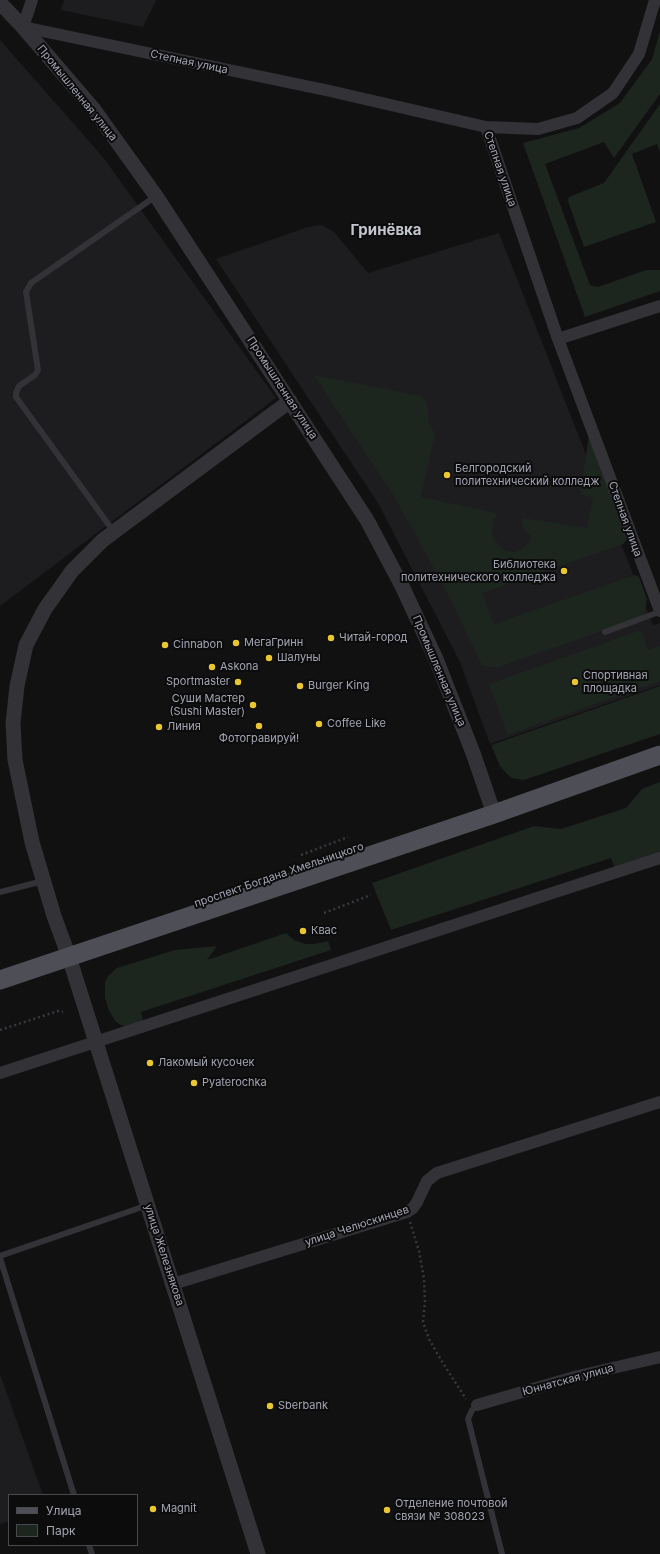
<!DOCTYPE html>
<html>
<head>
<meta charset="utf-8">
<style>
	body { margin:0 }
	#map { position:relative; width:660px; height:1554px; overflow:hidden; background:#111112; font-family:Inter,sans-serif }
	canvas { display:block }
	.legend { position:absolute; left:8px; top:1494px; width:130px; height:52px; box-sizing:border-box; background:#0c0c0d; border:1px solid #48494f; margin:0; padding:5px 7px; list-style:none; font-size:12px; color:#a3a5b2 }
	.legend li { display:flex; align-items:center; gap:8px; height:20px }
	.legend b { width:20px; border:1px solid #48494f }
</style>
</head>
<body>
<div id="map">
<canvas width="660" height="1554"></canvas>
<ul class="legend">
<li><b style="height:5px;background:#4e4f56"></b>Улица</li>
<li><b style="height:11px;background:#1d251f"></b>Парк</li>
</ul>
</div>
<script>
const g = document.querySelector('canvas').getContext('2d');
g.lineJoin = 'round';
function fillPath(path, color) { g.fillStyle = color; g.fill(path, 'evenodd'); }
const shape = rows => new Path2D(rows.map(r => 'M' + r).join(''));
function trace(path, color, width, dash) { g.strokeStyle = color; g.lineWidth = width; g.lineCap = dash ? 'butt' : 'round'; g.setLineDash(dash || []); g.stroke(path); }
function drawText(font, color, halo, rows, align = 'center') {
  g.font = font + ' Inter,sans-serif'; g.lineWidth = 4; g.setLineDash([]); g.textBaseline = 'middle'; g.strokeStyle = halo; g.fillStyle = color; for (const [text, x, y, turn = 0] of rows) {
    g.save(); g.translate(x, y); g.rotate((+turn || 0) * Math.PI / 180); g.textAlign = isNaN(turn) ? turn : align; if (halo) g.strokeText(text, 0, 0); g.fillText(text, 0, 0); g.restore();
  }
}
fillPath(shape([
	[64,0,156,0,143,27,61,10],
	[0,40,103,157,276,398,0,606],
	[322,225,334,232,368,273,499,233,653,625,660,623,660,685,490,744,460,662,378,503,216,259,308,227],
	[0,1374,43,1495,9,1495,9,1521,0,1524]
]), '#1d1d1f');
fillPath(shape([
	[660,31,660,94,614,158,604,142,545,164,590,285,598,287,646,270,660,270,660,291,585,317,523,143,579,128,620,103,652,59],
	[660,104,660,152,657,144,632,154,656,222,584,247,568,201,569,197,604,183],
	[314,375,421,396,427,403,429,423,435,434,421,497,497,513,494,520,492,534,495,541,506,551,515,552,522,549,529,542,531,535,525,531,521,523,523,518,587,528,593,498,580,494,589,435,627,539,623,544,482,593,494,624,635,575,639,577,647,599,645,611,639,618,499,667,489,667,482,665,448,594,394,496],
	[641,630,648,650,660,646,660,681,508,735,489,684],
	[660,686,660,734,524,780,512,778,506,773,500,766,491,745],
	[660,782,660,855,615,869,611,858,391,930,372,883,534,826,561,829,626,808,642,789],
	[286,933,294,940,306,944,315,944,328,941,331,950,141,1012,144,1024,127,1027,121,1025,116,1022,109,1011,105,998,105,982,108,976,117,968,175,950,217,946,207,960]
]), '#1d251f');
trace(shape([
	[301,855,348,837],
	[324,913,371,895],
	[0,1030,58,1011,63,1012],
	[410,1222,419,1251,424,1279,425,1302,423,1322,429,1339,441,1360,466,1399]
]), '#38393e', 2.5, [2, 3]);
trace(shape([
	[114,532,16,397,16,393,19,386,35,375,38,370,26,292,31,283,156,196],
	[605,632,659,612],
	[0,892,43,881],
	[0,1256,148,1205],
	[0,1258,74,1495],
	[477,1405,472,1410,468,1419,502,1554],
	[89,1545,92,1554]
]), '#323237', 6);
trace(shape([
	[32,0,23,27,330,91,486,127,558,339,660,611],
	[486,127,538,129,577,118,613,93,639,54,655,0],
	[558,339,660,306],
	[0,1073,660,858],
	[173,1284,407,1212,413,1208,417,1202,427,1181,437,1173,660,1102],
	[477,1405,578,1376,660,1357]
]), '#323237', 12);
trace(shape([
	[0,3,23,27,95,111,156,196,367,520,402,586,436,659,473,753,494,814],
	[258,1554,69,957,54,916,32,842,15,760,13,723,17,686,26,645,45,609,72,571,103,540,290,401]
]), '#323237', 15);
trace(shape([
	[0,980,494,814,660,755]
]), '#4e4f56', 19);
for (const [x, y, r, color] of [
	[447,475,4,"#eac731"],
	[564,571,4,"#eac731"],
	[331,638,4,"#eac731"],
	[236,643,4,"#eac731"],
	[165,645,4,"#eac731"],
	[269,658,4,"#eac731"],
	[212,667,4,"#eac731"],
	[238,682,4,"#eac731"],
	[575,682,4,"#eac731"],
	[300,686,4,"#eac731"],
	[253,705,4,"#eac731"],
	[319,724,4,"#eac731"],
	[259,726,4,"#eac731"],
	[159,727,4,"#eac731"],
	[303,931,4,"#eac731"],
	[150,1063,4,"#eac731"],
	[194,1083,4,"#eac731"],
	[270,1406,4,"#eac731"],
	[153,1509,4,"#eac731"],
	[387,1510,4,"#eac731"]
]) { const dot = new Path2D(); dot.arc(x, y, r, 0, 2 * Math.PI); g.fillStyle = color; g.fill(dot); trace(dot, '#0c0c0d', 1.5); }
drawText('11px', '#a3a5b2', '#0c0c0d', [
	["Степная улица",189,62,12],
	["Промышленная улица",77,93,51],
	["Степная улица",500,169,71],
	["Промышленная улица",282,388,57],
	["Степная улица",625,519,70],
	["Промышленная улица",439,671,67],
	["проспект Богдана Хмельницкого",279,875,-19],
	["улица Челюскинцев",357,1226,-18],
	["улица Железнякова",164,1255,72],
	["Юннатская улица",568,1380,-15]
]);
drawText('11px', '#a3a5b2', '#0c0c0d', [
	["Белгородский",455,469],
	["политехнический колледж",455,482],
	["Библиотека",556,565,"right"],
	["политехнического колледжа",556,578,"right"],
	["Читай-город",339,638],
	["МегаГринн",244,643],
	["Cinnabon",173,645],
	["Шалуны",277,658],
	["Askona",220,667],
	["Спортивная",583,676],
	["площадка",583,689],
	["Sportmaster",230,682,"right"],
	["Burger King",308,686],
	["Суши Мастер",245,699,"right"],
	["(Sushi Master)",245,712,"right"],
	["Coffee Like",327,724],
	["Линия",167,727],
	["Фотогравируй!",259,739,"center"],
	["Квас",311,931],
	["Лакомый кусочек",158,1063],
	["Pyaterochka",202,1083],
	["Sberbank",278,1406],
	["Отделение почтовой",395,1504],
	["связи № 308023",395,1517],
	["Magnit",161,1509]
], 'left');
drawText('bold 15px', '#c3c5cf', '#0c0c0d', [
	["Гринёвка",386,230]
]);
</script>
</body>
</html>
